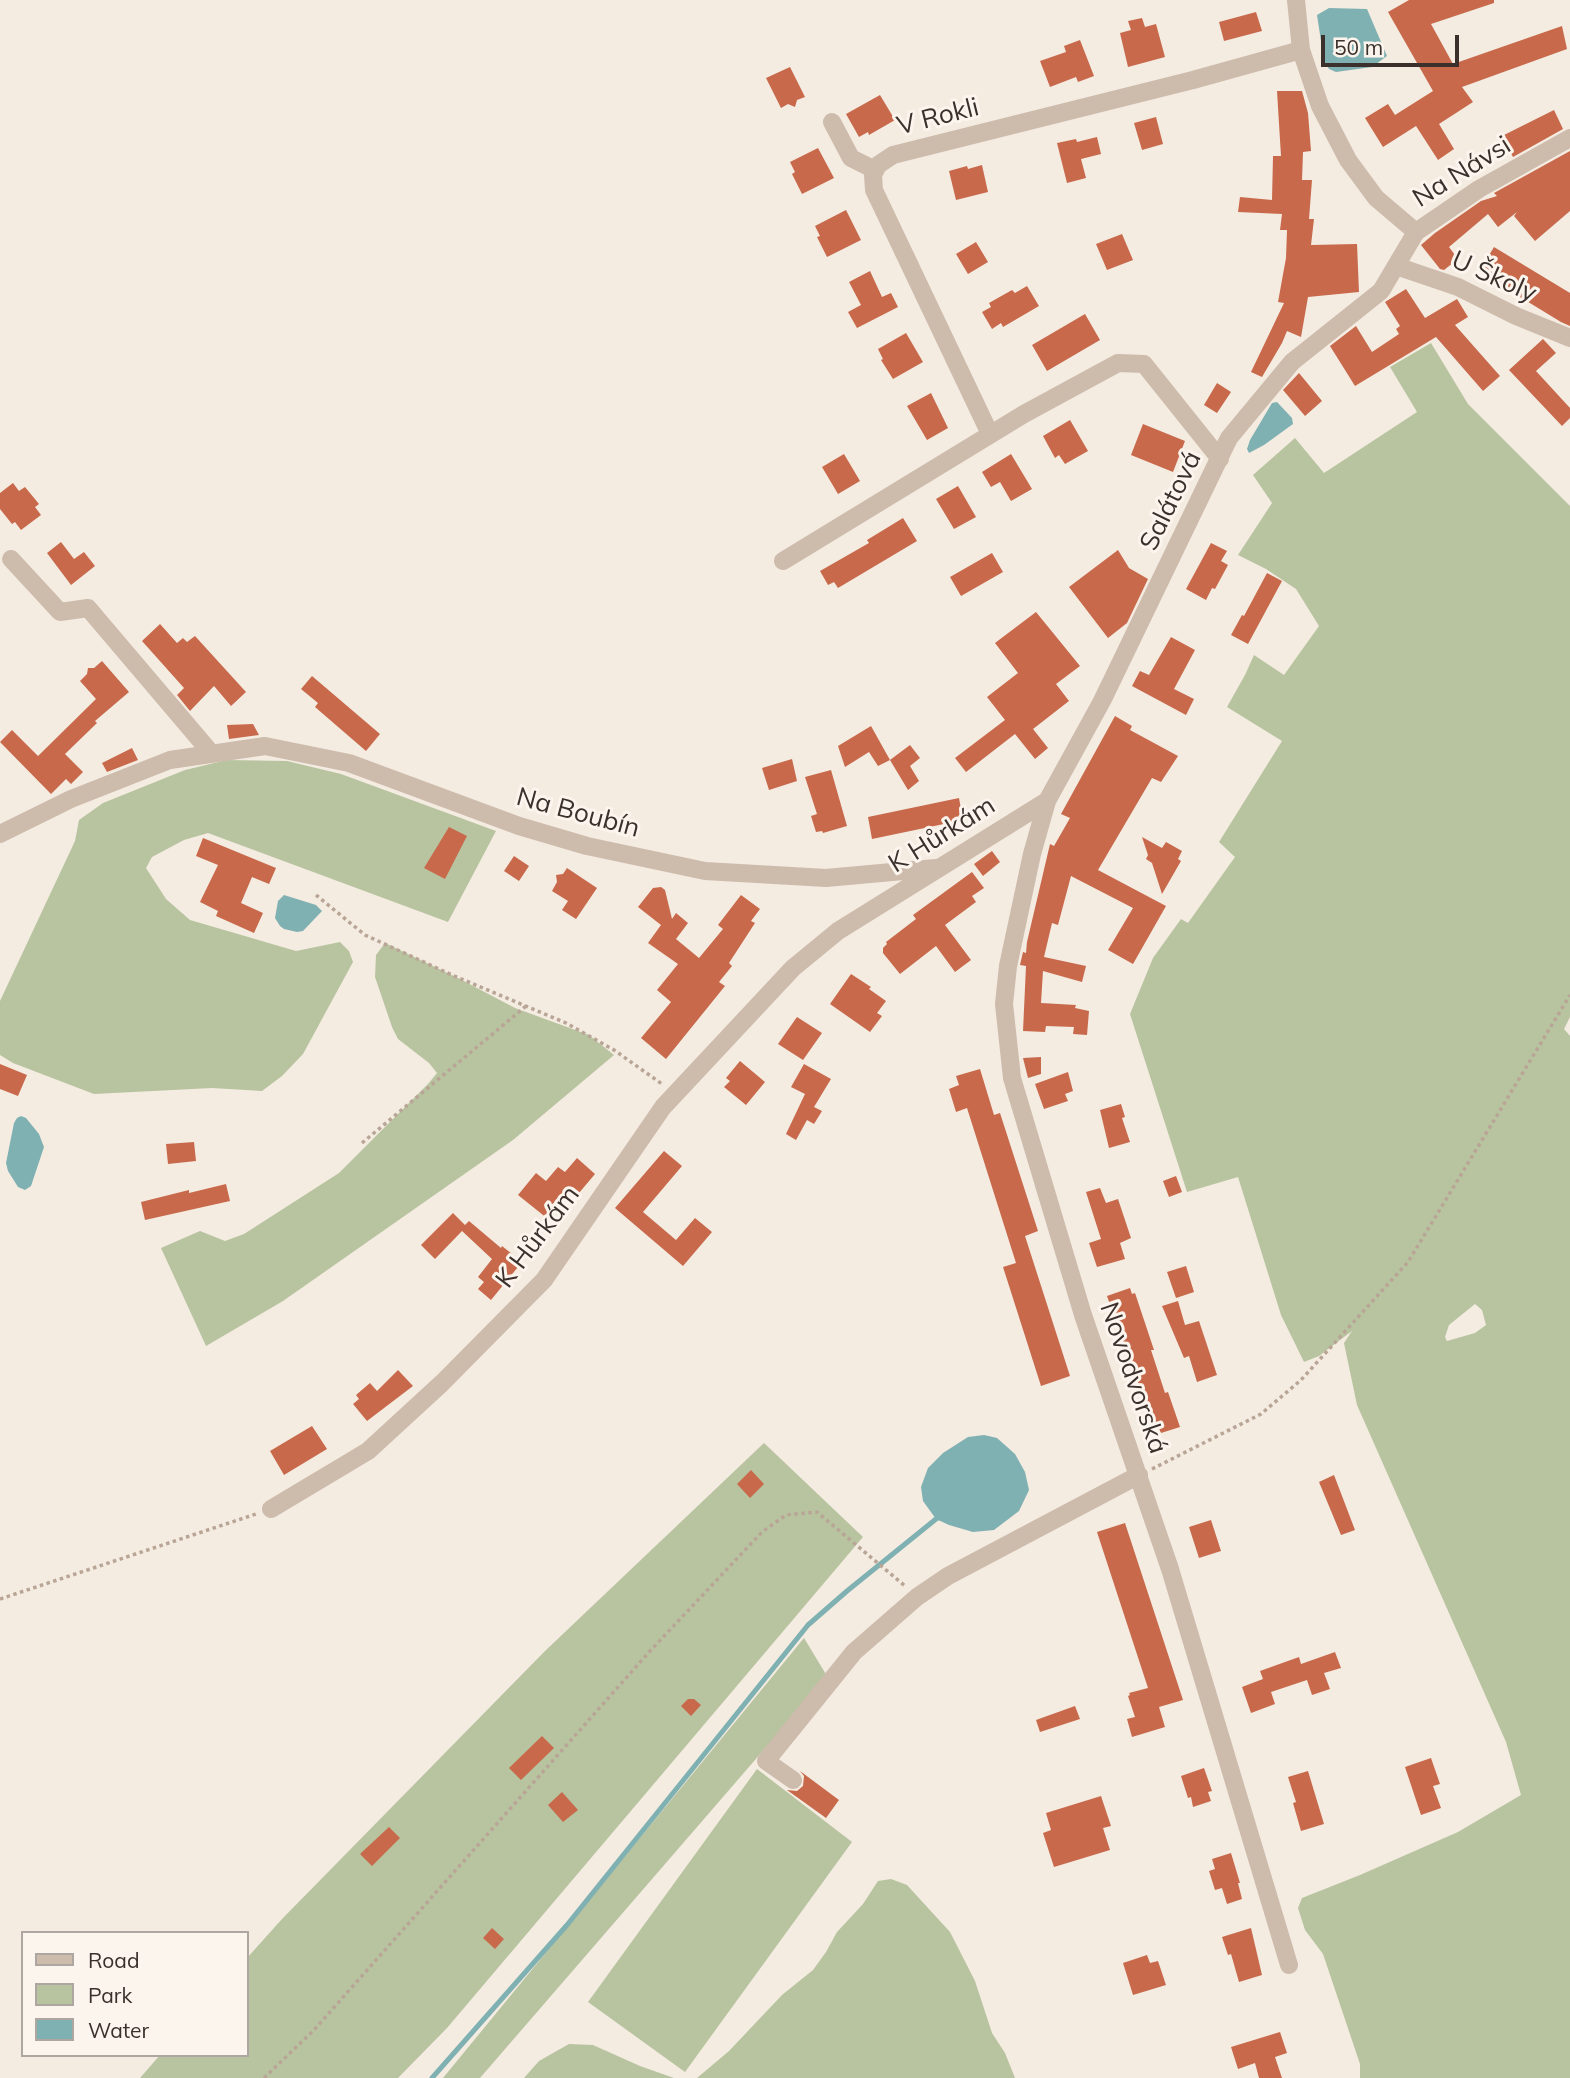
<!DOCTYPE html>
<html>
<head>
<meta charset="utf-8">
<style>
	body { margin:0 }
	#map { position:relative; width:1570px; height:2078px; overflow:hidden; background:#f4ebe1; font-family:Mulish,sans-serif }
	canvas { display:block }
	.legend { position:absolute; left:21px; top:1931px; width:228px; height:126px; box-sizing:border-box; background:#fbf5ee; border:2px solid #aea6a0; margin:0; padding:9px 12px; list-style:none; font-size:21px; color:#3b302b }
	.legend li { display:flex; align-items:center; gap:14px; height:35px }
	.legend b { width:35px; border:2px solid #aea6a0 }
	.scale { position:absolute; left:1321px; top:35px; width:138px; height:32px; box-sizing:border-box; border:4px solid #3b302b; border-top:0; padding-left:9px; font-size:21px; line-height:24px; white-space:nowrap; color:#3b302b; -webkit-text-stroke:5px #fbf5ee; paint-order:stroke }
</style>
</head>
<body>
<div id="map">
<canvas width="1570" height="2078"></canvas>
<ul class="legend">
<li><b style="height:9px;background:#cdbbac"></b>Road</li>
<li><b style="height:19px;background:#b8c4a0"></b>Park</li>
<li><b style="height:19px;background:#7fb0b2"></b>Water</li>
</ul>
<div class="scale">50 m</div>
</div>
<script>
const g = document.querySelector('canvas').getContext('2d');
g.lineJoin = 'round';
function fillPath(path, color) { g.fillStyle = color; g.fill(path, 'evenodd'); }
const shape = rows => new Path2D(rows.map(r => 'M' + r).join(''));
function trace(path, color, width, dash) { g.strokeStyle = color; g.lineWidth = width; g.lineCap = dash ? 'butt' : 'round'; g.setLineDash(dash || []); g.stroke(path); }
function drawText(font, color, halo, rows, align = 'center') {
  g.font = font + ' Mulish,sans-serif'; g.lineWidth = 6; g.setLineDash([]); g.textBaseline = 'middle'; g.strokeStyle = halo; g.fillStyle = color; for (const [text, x, y, turn = 0] of rows) {
    g.save(); g.translate(x, y); g.rotate((+turn || 0) * Math.PI / 180); g.textAlign = isNaN(turn) ? turn : align; if (halo) g.strokeText(text, 0, 0); g.fillText(text, 0, 0); g.restore();
  }
}
fillPath(shape([
	[1431,343,1468,404,1570,506,1570,1017,1564,1029,1570,1036,1570,2078,1360,2078,1360,2064,1323,1954,1305,1930,1298,1908,1302,1898,1360,1875,1458,1832,1521,1795,1506,1742,1357,1405,1344,1343,1352,1331,1319,1356,1304,1362,1281,1315,1238,1177,1187,1192,1130,1014,1153,958,1181,919,1188,923,1235,857,1219,842,1282,741,1227,707,1245,675,1254,655,1284,675,1319,626,1296,589,1266,569,1238,555,1272,503,1253,475,1295,438,1324,473,1417,412,1390,367],
	[1475,1304,1482,1310,1486,1325,1475,1333,1447,1341,1445,1337,1449,1325],
	[227,760,287,761,341,774,496,831,448,922,208,833,184,840,152,857,146,868,166,899,190,920,296,951,340,942,349,951,353,962,303,1054,282,1076,262,1091,212,1088,94,1094,13,1063,0,1055,0,1001,75,841,79,820,103,803,185,770],
	[385,943,458,978,515,1008,589,1035,614,1055,513,1140,283,1301,206,1346,161,1248,200,1231,225,1241,244,1234,339,1173,428,1084,437,1073,429,1063,398,1039,392,1027,375,977,376,955],
	[764,1443,863,1537,447,2028,398,2078,140,2078,160,2055,247,2055,247,1958,282,1919,545,1651],
	[804,1638,827,1676,825,1679,480,2078,443,2078],
	[757,1769,852,1842,685,2072,588,2002],
	[891,1879,907,1885,950,1932,975,1981,992,2033,1005,2053,1015,2078,697,2078,729,2051,782,1995,813,1970,826,1952,837,1932,863,1904,878,1881],
	[569,2044,593,2045,640,2066,674,2078,524,2078,539,2061]
]), '#b8c4a0');
fillPath(shape([
	[1329,8,1367,9,1387,56,1372,67,1336,72,1329,69,1324,61,1317,15],
	[1277,402,1292,418,1293,424,1264,445,1249,453,1247,449,1250,440,1272,403],
	[284,895,316,905,322,911,303,931,297,932,284,929,280,926,275,918,278,901],
	[21,1116,26,1118,39,1134,44,1147,31,1186,25,1190,18,1187,8,1171,6,1163,14,1123,17,1118],
	[984,1435,997,1438,1015,1454,1025,1472,1029,1490,1019,1511,994,1530,973,1532,949,1525,936,1519,923,1501,921,1487,928,1468,943,1453,968,1437]
]), '#7fb0b2');
trace(shape([
	[432,2078,567,1925,808,1625,847,1591,936,1519,940,1517]
]), '#7fb0b2', 5);
fillPath(shape([
	[1409,0,1494,0,1494,3,1431,24,1453,64,1562,26,1567,49,1462,87,1473,102,1439,124,1454,149,1438,160,1416,126,1383,147,1365,118,1388,104,1395,115,1433,91,1388,12],
	[1256,12,1262,31,1224,41,1219,22],
	[1142,18,1145,27,1156,24,1165,57,1128,67,1120,33,1131,30,1128,21],
	[1080,40,1094,76,1078,82,1076,77,1050,87,1040,61,1066,52,1064,46],
	[790,67,805,97,797,100,795,107,788,104,781,108,766,78],
	[1277,91,1302,91,1308,113,1311,151,1303,152,1302,180,1312,180,1309,219,1314,219,1311,245,1357,244,1359,292,1308,297,1301,337,1287,331,1282,343,1262,377,1251,372,1284,303,1278,302,1286,258,1287,230,1280,230,1282,214,1238,212,1240,197,1272,200,1273,156,1281,156],
	[880,95,895,120,869,135,868,132,859,137,846,114],
	[1554,110,1563,129,1513,157,1502,136],
	[1156,117,1163,144,1142,150,1134,123],
	[1097,137,1101,154,1081,159,1086,178,1067,183,1057,143,1076,139,1077,142],
	[818,148,834,178,802,194,792,174,795,172,790,162],
	[1570,151,1570,211,1535,241,1514,216,1517,212,1498,227,1488,214,1449,247,1458,259,1444,270,1440,269,1421,245,1435,233,1481,201,1497,196,1494,193],
	[982,165,988,192,956,200,949,171,967,166,968,169],
	[846,210,861,240,827,257,817,237,820,236,815,226],
	[1122,234,1133,260,1107,270,1096,244],
	[976,242,988,262,968,274,956,254],
	[1494,247,1570,293,1570,326,1561,322,1479,272],
	[870,271,882,297,891,293,898,307,857,328,848,312,861,305,849,282],
	[1027,286,1039,306,1003,327,1001,323,992,329,982,312,991,307,989,303,1012,290,1015,293],
	[1406,289,1425,318,1457,299,1468,317,1455,325,1500,376,1483,391,1436,337,1355,386,1330,346,1356,326,1372,352,1399,334,1396,329,1400,326,1385,302],
	[1085,314,1100,340,1047,371,1032,345],
	[906,333,923,362,893,379,881,360,883,359,878,349],
	[1543,339,1556,353,1536,371,1570,408,1570,418,1562,426,1509,370],
	[1299,373,1322,401,1305,416,1283,390],
	[1217,383,1231,392,1217,413,1204,405],
	[931,393,948,428,927,440,907,406],
	[1070,420,1088,451,1065,464,1059,455,1055,458,1043,436],
	[1143,424,1185,441,1173,472,1131,455],
	[844,454,860,481,838,494,822,467],
	[1011,454,1032,489,1011,501,1000,482,991,487,982,472],
	[13,483,19,491,25,487,39,504,35,507,41,515,21,530,15,522,12,524,0,509,0,493],
	[958,486,976,517,954,529,936,499],
	[903,518,917,541,838,588,834,582,828,585,820,571,869,543,867,540],
	[61,542,74,559,84,552,95,566,71,585,47,553],
	[1211,543,1227,551,1221,561,1228,565,1215,589,1212,588,1206,600,1186,589],
	[1118,550,1129,568,1148,579,1127,623,1108,638,1069,587],
	[992,553,1003,572,961,596,950,577],
	[1267,573,1282,581,1248,644,1231,635,1242,615,1244,616],
	[1036,612,1080,666,1056,684,1069,701,1033,729,1048,748,1035,759,1015,734,966,772,955,758,1005,720,987,697,1018,673,995,643],
	[160,624,177,643,183,638,187,642,195,636,246,692,231,706,214,686,190,711,177,695,184,688,142,641],
	[1171,637,1195,650,1174,689,1194,699,1186,715,1132,686,1140,671,1149,675],
	[102,661,129,692,95,721,97,723,65,754,83,772,71,784,66,779,51,794,0,742,12,730,38,756,96,699,80,681,87,674,88,668,94,668],
	[312,676,380,734,366,751,315,707,318,703,301,689],
	[1115,716,1132,726,1130,730,1178,756,1161,782,1152,778,1098,870,1166,906,1133,964,1108,950,1133,908,1071,876,1058,925,1052,923,1044,957,1086,966,1082,982,1043,971,1041,1003,1076,1005,1075,1008,1089,1011,1087,1035,1073,1034,1074,1027,1046,1026,1045,1032,1023,1031,1026,966,1020,965,1023,952,1026,953,1027,942,1050,844,1054,846,1070,818,1061,814],
	[253,724,259,735,229,739,227,725],
	[871,726,890,760,878,766,869,752,845,767,838,746],
	[910,745,920,758,910,766,919,781,908,790,890,760],
	[132,748,138,760,107,772,102,763],
	[792,759,797,781,769,790,762,768],
	[831,770,847,826,823,833,822,831,816,832,811,816,817,814,805,777],
	[959,798,963,820,872,839,868,817],
	[449,827,467,836,445,879,424,868],
	[1142,837,1162,848,1166,842,1182,851,1178,859,1181,861,1162,894,1152,863,1146,859,1148,855],
	[203,838,276,868,269,884,252,877,241,903,263,913,254,933,216,916,218,911,200,902,218,865,196,856],
	[992,851,1000,862,983,876,974,864],
	[514,856,529,866,519,881,504,871],
	[567,868,597,888,576,919,562,910,568,901,552,891,557,882,556,875,563,874],
	[972,872,984,888,972,896,976,902,945,925,971,960,955,972,936,946,900,974,883,953,883,948,887,944,886,942,916,919,913,915],
	[661,887,665,890,672,919,676,913,688,923,676,939,699,958,723,929,718,925,741,895,760,909,751,921,755,923,729,963,732,966,719,982,725,986,666,1059,641,1038,671,1002,657,990,678,964,648,943,661,925,638,907,653,888],
	[851,974,871,987,869,989,886,1001,877,1013,882,1016,870,1032,830,1004],
	[797,1017,822,1033,803,1060,778,1044],
	[1041,1057,1041,1074,1028,1078,1023,1058],
	[740,1061,765,1082,746,1105,724,1087,730,1081,726,1078],
	[0,1064,27,1075,18,1096,0,1089],
	[804,1064,831,1079,814,1107,822,1111,814,1124,807,1120,796,1140,786,1134,805,1094,791,1087],
	[980,1069,994,1115,1000,1113,1038,1231,1025,1236,1070,1376,1041,1386,1003,1267,1016,1263,967,1108,956,1112,949,1089,959,1085,956,1076],
	[1068,1072,1073,1091,1065,1094,1068,1101,1044,1109,1035,1084],
	[1121,1104,1125,1117,1122,1118,1130,1142,1109,1148,1100,1110],
	[194,1142,196,1161,168,1164,166,1144],
	[664,1151,682,1166,643,1212,676,1240,695,1218,712,1232,683,1266,615,1208],
	[577,1158,595,1174,579,1193,573,1187,548,1219,518,1195,536,1173,546,1181,558,1167,565,1172],
	[1176,1176,1182,1192,1169,1197,1163,1181],
	[226,1184,230,1201,145,1220,141,1202,189,1190,189,1193],
	[1100,1188,1106,1203,1118,1199,1131,1238,1120,1243,1125,1259,1097,1267,1089,1243,1101,1239,1086,1192],
	[453,1213,465,1225,469,1221,501,1248,502,1246,522,1262,491,1300,478,1289,484,1282,478,1277,492,1259,462,1231,435,1259,421,1245],
	[1186,1266,1194,1292,1176,1298,1167,1272],
	[1130,1288,1132,1294,1135,1293,1154,1350,1151,1350,1165,1393,1168,1392,1180,1427,1161,1433,1156,1422,1152,1424,1107,1296],
	[1178,1301,1185,1325,1199,1321,1217,1375,1197,1382,1189,1356,1184,1358,1162,1306],
	[398,1370,413,1386,367,1421,353,1404,359,1399,356,1395,370,1383,377,1391],
	[312,1426,327,1449,284,1475,270,1451],
	[751,1470,764,1484,750,1498,737,1484],
	[1334,1475,1355,1530,1341,1535,1319,1482],
	[1211,1520,1221,1551,1199,1558,1189,1527],
	[1125,1523,1183,1700,1159,1707,1165,1727,1132,1737,1127,1719,1135,1717,1128,1696,1130,1695,1129,1693,1148,1688,1097,1532],
	[1335,1652,1341,1668,1324,1673,1330,1689,1312,1695,1307,1680,1271,1692,1275,1704,1251,1713,1242,1687,1263,1679,1260,1671,1299,1657,1301,1664],
	[688,1699,694,1699,701,1705,691,1716,681,1706],
	[1075,1706,1080,1719,1040,1732,1036,1720],
	[542,1736,554,1748,521,1780,509,1768],
	[1431,1758,1440,1784,1433,1786,1441,1808,1421,1815,1405,1767],
	[1204,1768,1212,1791,1208,1792,1211,1801,1193,1807,1191,1797,1188,1798,1181,1776],
	[800,1771,839,1800,826,1818,787,1790,797,1791,803,1786,804,1776],
	[1308,1771,1324,1824,1301,1831,1293,1803,1296,1802,1288,1777],
	[562,1792,578,1810,563,1822,548,1805],
	[1101,1796,1111,1826,1103,1828,1110,1850,1054,1867,1043,1833,1051,1830,1046,1813],
	[389,1827,400,1838,372,1866,360,1854],
	[1231,1853,1240,1883,1238,1883,1242,1899,1227,1904,1222,1888,1215,1890,1209,1871,1215,1869,1212,1859],
	[492,1928,504,1939,495,1949,483,1938],
	[1251,1928,1262,1975,1239,1982,1231,1954,1228,1955,1222,1937],
	[1147,1955,1150,1963,1158,1961,1166,1985,1133,1995,1123,1963],
	[1280,2032,1287,2053,1275,2057,1282,2078,1259,2078,1255,2063,1238,2069,1231,2047]
]), '#c8694b');
trace(shape([
	[316,895,365,935,452,975,566,1023,614,1050,662,1084],
	[362,1143,526,1006],
	[1152,1469,1261,1414,1301,1380,1408,1262,1570,995],
	[0,1599,256,1514],
	[264,2078,314,2030,650,1651,762,1532,786,1515,817,1512,905,1586]
]), '#b9a596', 3.5, [3.5, 3.5]);
trace(shape([
	[1296,0,1301,50,1320,106,1348,160,1376,198,1416,232],
	[832,122,851,158,875,170],
	[1396,266,1458,287,1516,316,1570,338],
	[990,434,874,190,873,175,878,165,893,155,1193,80,1301,50],
	[11,559,60,612,88,608,212,754],
	[783,561,1024,414,1118,363,1144,364,1220,459],
	[0,834,71,799,170,760,265,746,349,763,519,826,587,846,705,871,826,878,936,868],
	[271,1509,368,1451,442,1383,544,1280,663,1107,793,968,838,931,1047,801],
	[793,1780,766,1761,854,1652,917,1597,948,1576,1139,1475],
	[1289,1965,1170,1569,1083,1315,1012,1078,1004,1004,1008,966,1032,854,1047,801,1102,701,1229,438,1292,362,1381,291,1416,232,1479,189,1570,138]
]), '#cdbbac', 18);
drawText('26px', '#3b302b', '#fbf5ee', [
	["V Rokli",938,117,-14],
	["Na Návsi",1462,172,-32],
	["U Školy",1494,277,24],
	["Salátová",1171,501,-64],
	["Na Boubín",578,813,15],
	["K Hůrkám",942,835,-32],
	["K Hůrkám",538,1237,-53],
	["Novodvorská",1133,1378,71]
]);
</script>
</body>
</html>
